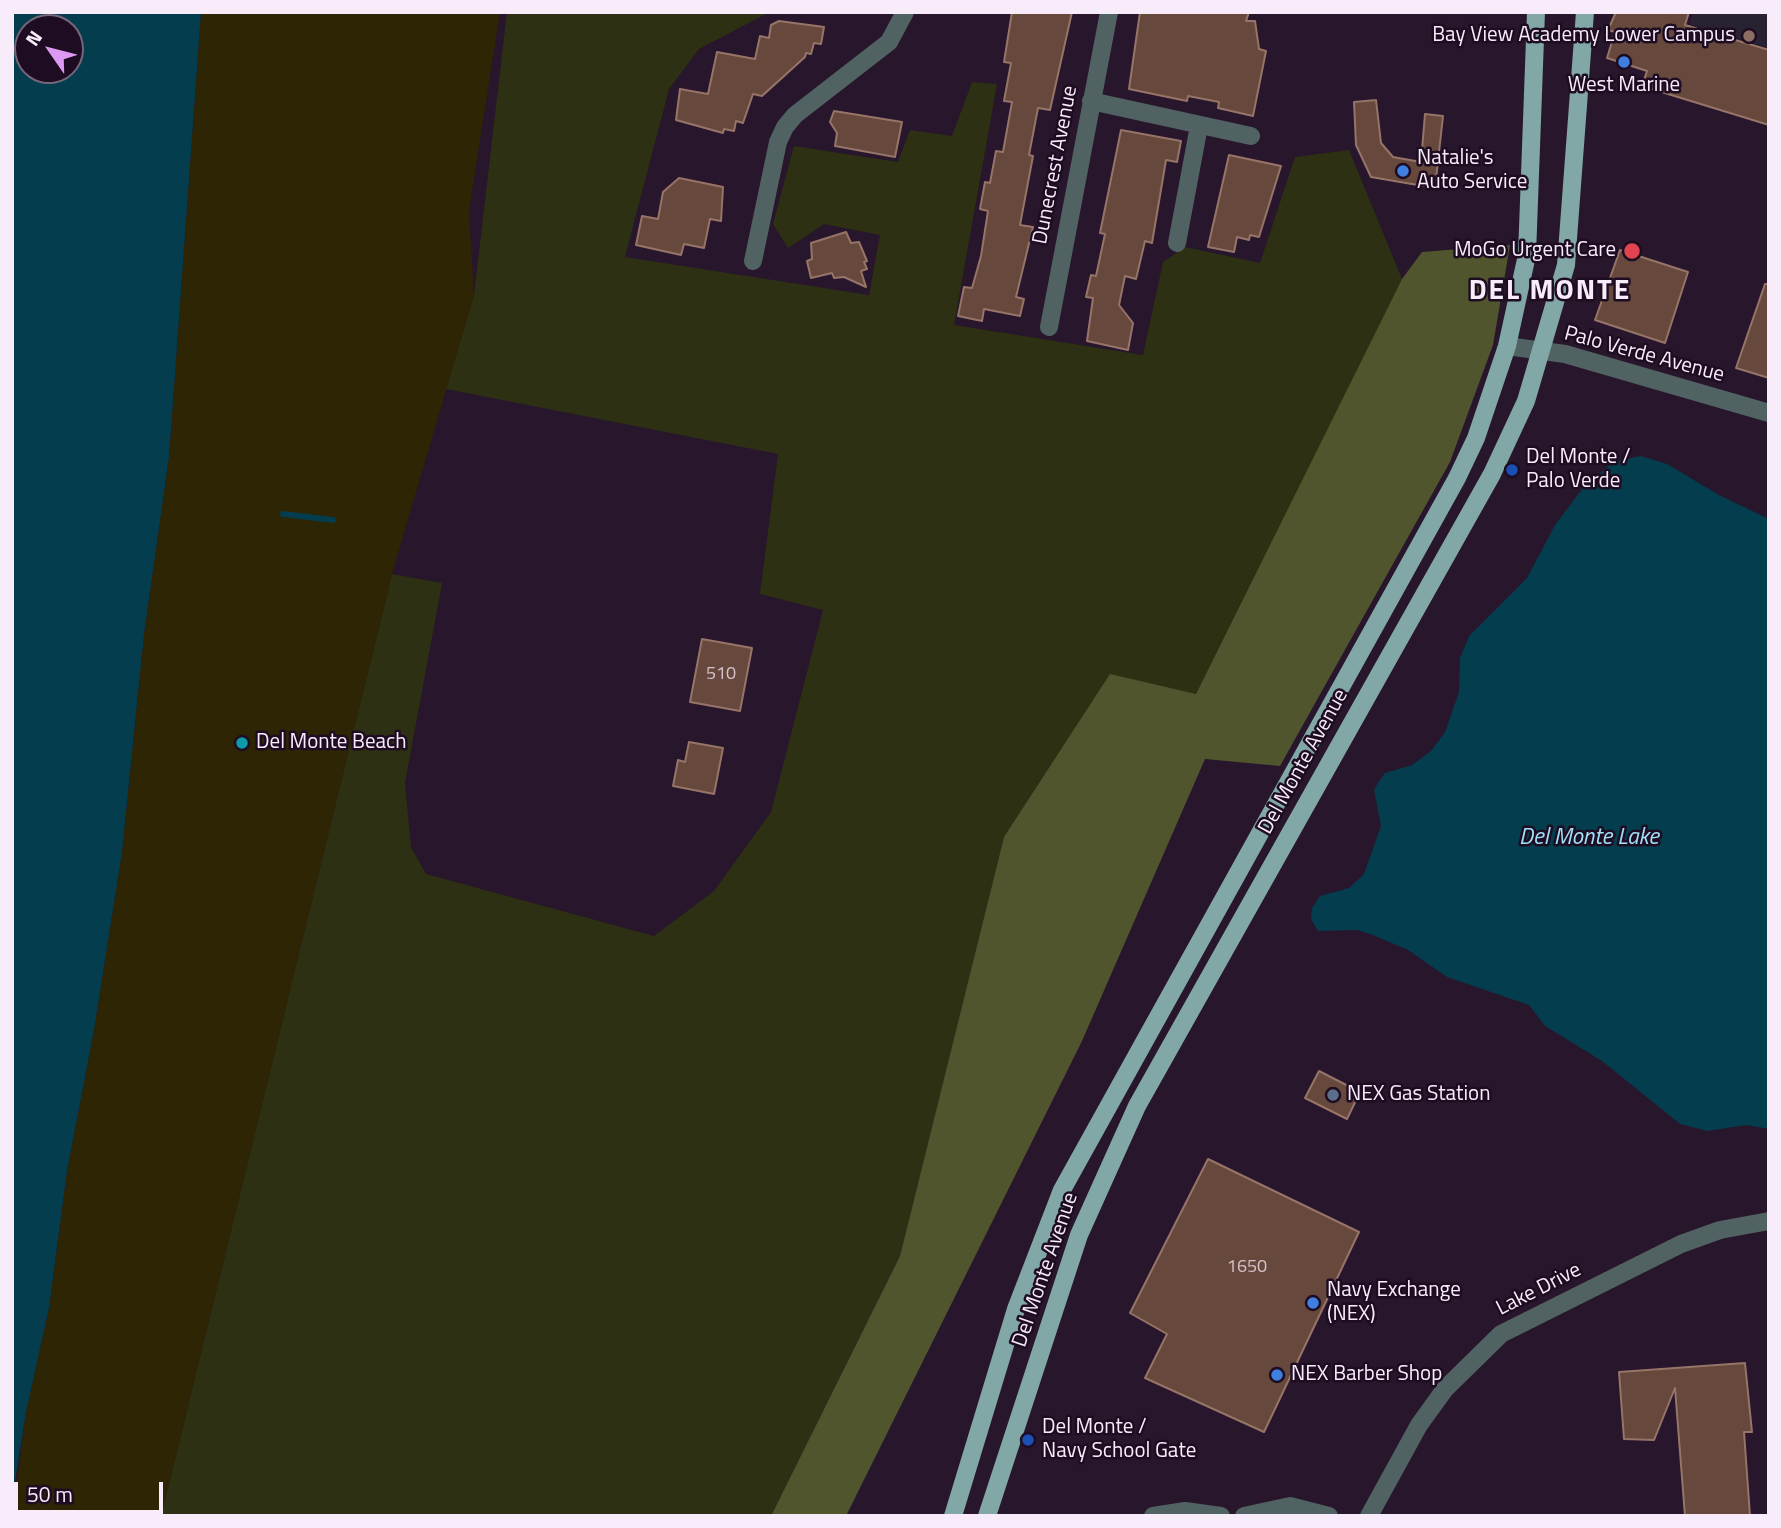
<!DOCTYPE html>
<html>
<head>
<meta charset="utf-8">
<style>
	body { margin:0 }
	#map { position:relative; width:1781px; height:1528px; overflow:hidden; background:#28162c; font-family:"Titillium Web",sans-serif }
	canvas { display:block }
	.frame { position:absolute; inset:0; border:14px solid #f8ecfb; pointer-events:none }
	.north { position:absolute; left:14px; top:14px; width:70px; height:70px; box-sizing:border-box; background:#1e0d22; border:2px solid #756679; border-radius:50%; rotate:305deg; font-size:19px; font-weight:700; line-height:28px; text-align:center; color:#f8ecfb }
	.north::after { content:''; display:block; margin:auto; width:24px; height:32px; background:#dd99f3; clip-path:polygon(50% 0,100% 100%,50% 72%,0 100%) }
	.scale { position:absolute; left:14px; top:1482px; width:149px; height:32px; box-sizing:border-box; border:4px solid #f8ecfb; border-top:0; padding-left:9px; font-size:21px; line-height:24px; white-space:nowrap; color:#f8ecfb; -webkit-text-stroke:5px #1e0d22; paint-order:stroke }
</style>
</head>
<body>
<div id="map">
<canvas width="1781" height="1528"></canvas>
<div class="frame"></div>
<div class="north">N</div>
<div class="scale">50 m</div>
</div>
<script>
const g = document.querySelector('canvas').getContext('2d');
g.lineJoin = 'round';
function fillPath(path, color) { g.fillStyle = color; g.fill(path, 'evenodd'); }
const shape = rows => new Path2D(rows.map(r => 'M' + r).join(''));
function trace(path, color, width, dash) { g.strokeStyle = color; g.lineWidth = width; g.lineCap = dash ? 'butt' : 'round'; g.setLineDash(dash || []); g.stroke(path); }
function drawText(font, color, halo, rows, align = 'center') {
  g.font = font + ' "Titillium Web",sans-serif'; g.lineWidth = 5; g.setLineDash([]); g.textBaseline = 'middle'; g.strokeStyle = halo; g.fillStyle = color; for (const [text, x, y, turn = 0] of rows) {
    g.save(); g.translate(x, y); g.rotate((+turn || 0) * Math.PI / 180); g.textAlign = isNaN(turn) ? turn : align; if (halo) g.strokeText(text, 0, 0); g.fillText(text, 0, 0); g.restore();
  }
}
fillPath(shape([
	[1693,12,1769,12,1769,48,1690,24]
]), '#282232');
fillPath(shape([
	[507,12,788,12,766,14,699,49,669,89,625,257,869,295,880,235,824,224,788,248,773,224,794,146,898,162,910,130,952,136,972,82,997,84,954,325,1143,355,1163,262,1185,247,1260,263,1295,157,1349,150,1402,279,1196,694,1004,837,900,1256,771,1516,161,1516,392,574,442,583,405,783,411,847,426,874,654,936,714,891,771,812,823,610,760,594,778,454,446,389,474,295]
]), '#2d3012');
fillPath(shape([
	[1510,245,1493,345,1450,462,1280,766,1205,759,1082,1041,846,1516,771,1516,900,1256,1004,837,1110,674,1196,694,1402,279,1422,252]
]), '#50552d');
fillPath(shape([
	[201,12,500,12,469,211,474,295,392,574,161,1516,12,1516,26,1412,49,1308,67,1171,94,1030,122,852,144,634,169,457]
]), '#2d2504');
fillPath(shape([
	[12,12,201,12,169,457,144,634,122,852,94,1030,67,1171,49,1308,26,1412,12,1500],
	[28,28,70,28,70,70,28,70],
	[1641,456,1667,464,1719,495,1769,519,1769,1129,1747,1125,1707,1131,1680,1124,1602,1061,1545,1026,1529,1005,1447,977,1408,950,1373,935,1357,930,1318,931,1311,919,1312,908,1320,896,1349,888,1364,874,1381,826,1374,790,1378,783,1385,773,1412,765,1431,751,1445,732,1459,692,1460,658,1469,636,1527,578,1555,525,1582,489,1613,462]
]), '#043d4d');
trace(shape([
	[283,514,333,520]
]), '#043d4d', 6);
const building = shape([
	[1012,12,1072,12,1050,110,1038,108,1029,155,1033,156,1020,225,1033,227,1016,297,1024,299,1020,316,984,309,982,321,958,316,964,287,972,288,981,256,988,211,980,209,985,182,990,183,996,151,1003,152,1012,102,1004,101,1011,63,1004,62,1012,12],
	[1140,12,1249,12,1246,21,1255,21,1259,49,1266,51,1253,116,1218,108,1219,102,1188,96,1187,101,1129,89,1140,12],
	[1616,12,1689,12,1685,25,1769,50,1769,125,1642,86,1647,71,1607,58,1615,32,1608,30,1616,12],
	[779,21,824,27,821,44,814,43,811,54,806,53,805,57,762,96,753,94,743,123,736,121,734,131,724,129,723,133,676,120,680,89,708,94,717,52,755,59,760,36,769,38,771,25,779,21],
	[1376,100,1381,143,1393,157,1421,162,1425,114,1443,116,1435,188,1371,177,1356,145,1354,102,1376,100],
	[834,111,902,122,895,157,835,146,837,133,830,122,834,111],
	[1121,130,1181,141,1177,162,1166,160,1152,243,1145,241,1136,279,1125,276,1119,305,1133,323,1128,350,1087,341,1093,298,1086,297,1091,275,1096,276,1105,234,1100,233,1121,130],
	[1229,155,1281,166,1259,237,1250,235,1249,240,1237,237,1234,252,1208,247,1229,155],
	[679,178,723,187,721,221,710,219,704,248,684,244,681,255,636,245,642,216,658,219,663,192,679,178],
	[846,232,851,243,859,242,867,261,864,262,867,269,861,271,866,287,844,277,834,278,832,273,811,278,807,261,812,259,811,243,846,232],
	[1620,250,1688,272,1665,343,1595,320,1620,250],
	[1765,284,1769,284,1769,378,1736,368,1765,284],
	[702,639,752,648,740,711,690,702,702,639],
	[689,742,723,748,714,794,673,786,678,760,685,762,689,742],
	[1319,1071,1360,1092,1347,1119,1305,1098,1319,1071],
	[1208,1159,1359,1232,1264,1432,1145,1378,1167,1334,1130,1313,1208,1159],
	[1745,1363,1752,1432,1744,1432,1750,1516,1685,1516,1675,1388,1654,1440,1624,1439,1619,1372,1745,1363]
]);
fillPath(building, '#67483c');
trace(building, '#977468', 2);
trace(shape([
	[1091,101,1251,136],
	[1177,243,1199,126],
	[753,261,778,142,785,127,795,115,889,42,905,12],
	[1049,327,1109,12],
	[1507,346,1565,354,1769,413],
	[1153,1516,1185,1511,1221,1516],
	[1244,1516,1290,1506,1329,1516],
	[1369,1516,1419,1425,1445,1389,1501,1334,1681,1244,1720,1230,1769,1221]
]), '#516262', 18);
trace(shape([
	[953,1516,1016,1309,1062,1190,1457,478,1476,438,1507,346,1527,255,1536,12],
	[987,1516,1079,1235,1137,1106,1492,474,1526,401,1566,265,1585,12]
]), '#82a7a7', 18);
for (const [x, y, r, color] of [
	[1749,36,7,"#8d6e63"],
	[1624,62,7,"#3f7fe0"],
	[1403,171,7,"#3f7fe0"],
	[1632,251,9,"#e0444e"],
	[1512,470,7,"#1a4fb4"],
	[242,743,7,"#0f9aa8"],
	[1333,1095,7,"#5c6f8a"],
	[1313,1303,7,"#3f7fe0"],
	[1277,1375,7,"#3f7fe0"],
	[1028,1440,7,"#1a4fb4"]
]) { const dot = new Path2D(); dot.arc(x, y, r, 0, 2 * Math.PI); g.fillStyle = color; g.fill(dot); trace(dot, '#1e0d22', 2.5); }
drawText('18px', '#d4c3cb', null, [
	["510",721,675],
	["1650",1247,1268]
]);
drawText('21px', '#f8ecfb', '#1e0d22', [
	["Bay View Academy Lower Campus",1735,36,"right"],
	["West Marine",1624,86,"center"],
	["Natalie's",1417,159],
	["Auto Service",1417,183],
	["MoGo Urgent Care",1616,251,"right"],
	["Del Monte /",1526,458],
	["Palo Verde",1526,482],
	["Del Monte Beach",256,743],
	["NEX Gas Station",1347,1095],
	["Navy Exchange",1327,1291],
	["(NEX)",1327,1315],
	["NEX Barber Shop",1291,1375],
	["Del Monte /",1042,1428],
	["Navy School Gate",1042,1452]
], 'left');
drawText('21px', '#f8ecfb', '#1e0d22', [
	["Dunecrest Avenue",1056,165,-79],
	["Palo Verde Avenue",1644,355,15],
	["Del Monte Avenue",1304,762,-61],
	["Del Monte Avenue",1046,1270,-71],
	["Lake Drive",1539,1290,-27]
]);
drawText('italic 23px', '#a1e1f8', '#1e0d22', [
	["Del Monte Lake",1589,838]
]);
g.letterSpacing = '2px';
drawText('bold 28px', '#f8ecfb', '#1e0d22', [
	["DEL MONTE",1550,292]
]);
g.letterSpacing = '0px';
</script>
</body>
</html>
